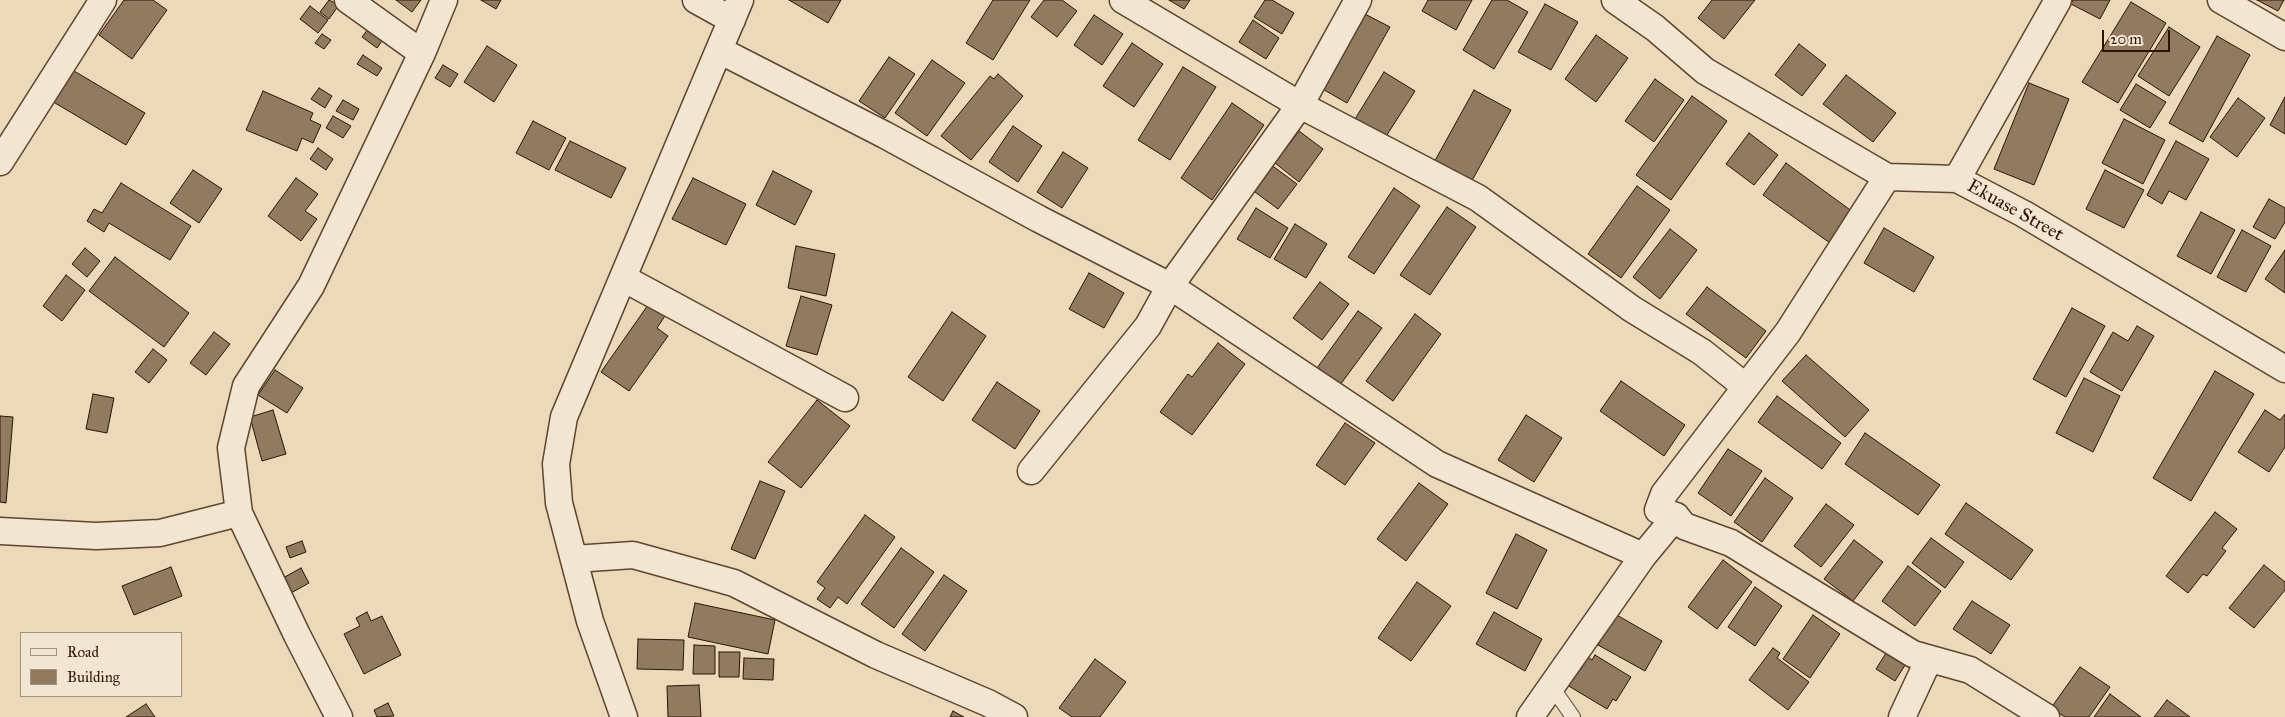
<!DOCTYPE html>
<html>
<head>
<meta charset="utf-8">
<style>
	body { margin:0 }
	#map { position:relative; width:2285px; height:717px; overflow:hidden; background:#ebd9b9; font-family:"IM FELL Great Primer",serif }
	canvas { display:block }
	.legend { position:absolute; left:20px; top:632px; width:162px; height:65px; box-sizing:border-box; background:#f2e6d2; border:1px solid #a4927e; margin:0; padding:6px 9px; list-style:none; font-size:15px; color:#2e1400 }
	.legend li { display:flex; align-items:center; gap:10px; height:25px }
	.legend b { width:25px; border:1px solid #a4927e }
	.scale { position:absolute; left:2102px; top:30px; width:68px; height:22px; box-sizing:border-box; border:2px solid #2e1400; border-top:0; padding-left:6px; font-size:15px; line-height:18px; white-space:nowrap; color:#2e1400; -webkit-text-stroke:4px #f2e6d2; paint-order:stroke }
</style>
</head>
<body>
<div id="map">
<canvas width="2285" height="717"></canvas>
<ul class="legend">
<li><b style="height:6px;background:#f2e6d2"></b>Road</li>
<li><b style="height:14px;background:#907a60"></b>Building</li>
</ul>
<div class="scale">20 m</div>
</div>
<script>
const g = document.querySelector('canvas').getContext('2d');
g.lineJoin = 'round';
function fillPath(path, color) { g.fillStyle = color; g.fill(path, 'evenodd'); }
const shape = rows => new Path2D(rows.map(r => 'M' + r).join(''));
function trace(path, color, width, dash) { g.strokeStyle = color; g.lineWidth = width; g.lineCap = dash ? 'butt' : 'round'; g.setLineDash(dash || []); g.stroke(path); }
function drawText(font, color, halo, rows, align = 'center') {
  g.font = font + ' "IM FELL Great Primer",serif'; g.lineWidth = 4.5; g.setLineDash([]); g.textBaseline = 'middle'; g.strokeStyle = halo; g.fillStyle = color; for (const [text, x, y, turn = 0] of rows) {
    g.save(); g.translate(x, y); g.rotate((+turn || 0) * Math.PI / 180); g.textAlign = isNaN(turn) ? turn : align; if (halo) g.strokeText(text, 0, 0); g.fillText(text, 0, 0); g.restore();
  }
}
const building = shape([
	[124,0,153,0,167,10,132,59,99,35,124,0],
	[329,0,339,5,329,19,320,12,329,0],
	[396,0,421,0,412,12,396,0],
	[481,0,501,0,496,9,481,0],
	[789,0,841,0,828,23,789,0],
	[993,0,1030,0,993,60,966,43,993,0],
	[1044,0,1062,0,1077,11,1057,37,1031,17,1044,0],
	[1169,0,1190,0,1184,9,1169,0],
	[1265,0,1272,0,1294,13,1282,34,1254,17,1265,0],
	[1428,0,1472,0,1456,30,1422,11,1428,0],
	[1492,0,1507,0,1528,12,1494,69,1463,50,1492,0],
	[1712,0,1755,0,1724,39,1698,18,1712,0],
	[2073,0,2110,0,2100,19,2071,4,2073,0],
	[2257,0,2284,0,2278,11,2257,0],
	[2131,2,2166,23,2118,103,2082,82,2131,2],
	[1545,4,1578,22,1551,70,1518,52,1545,4],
	[310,6,328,20,318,33,300,19,310,6],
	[1361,12,1390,27,1347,103,1319,87,1361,12],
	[1094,15,1123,34,1102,65,1074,45,1094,15],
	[1253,20,1279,38,1266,59,1239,42,1253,20],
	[2169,27,2200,47,2169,96,2138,76,2169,27],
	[368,29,382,41,377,48,362,37,368,29],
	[322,34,331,40,324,49,315,43,322,34],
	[1596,35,1628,58,1596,102,1565,79,1596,35],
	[2217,36,2250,55,2203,142,2169,123,2217,36],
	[1132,43,1163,64,1134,107,1103,86,1132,43],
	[1799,44,1826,65,1802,96,1775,75,1799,44],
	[487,46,517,65,494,102,464,82,487,46],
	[363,55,382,68,377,76,357,64,363,55],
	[889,57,915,74,885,118,859,101,889,57],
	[932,60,965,83,927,136,895,113,932,60],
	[443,65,458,74,450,87,435,78,443,65],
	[1183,67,1216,87,1170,160,1138,140,1183,67],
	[69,68,145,113,126,145,50,100,69,68],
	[1384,72,1415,91,1385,138,1355,119,1384,72],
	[998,74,1023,96,971,160,941,136,990,76,994,79,998,74],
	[1846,75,1896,113,1873,142,1823,104,1846,75],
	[1655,79,1684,100,1654,142,1625,121,1655,79],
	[2029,83,2069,99,2034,185,1994,169,2029,83],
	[2136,84,2166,102,2150,128,2120,110,2136,84],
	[319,88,332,96,325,108,311,99,319,88],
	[1474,90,1511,110,1469,186,1432,166,1474,90],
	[263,91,313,113,310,120,321,125,313,143,302,138,297,151,246,130,263,91],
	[1692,96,1727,121,1671,200,1636,175,1692,96],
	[2285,97,2285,134,2270,125,2285,97],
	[2238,98,2265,118,2237,157,2210,137,2238,98],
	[343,100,359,109,353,120,336,111,343,100],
	[1232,103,1264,125,1212,200,1181,178,1232,103],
	[333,116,351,126,343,138,326,128,333,116],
	[2124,119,2165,140,2143,184,2102,163,2124,119],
	[533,121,566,138,549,170,516,153,533,121],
	[1013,126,1042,146,1018,182,989,162,1013,126],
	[1299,131,1323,149,1299,182,1275,163,1299,131],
	[1749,133,1778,155,1754,185,1726,164,1749,133],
	[570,141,626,168,611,198,555,170,570,141],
	[2176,141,2209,159,2186,200,2169,191,2162,204,2147,195,2176,141],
	[318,148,333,159,326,170,310,159,318,148],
	[1063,152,1088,168,1062,208,1037,192,1063,152],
	[1786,163,1853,212,1830,243,1763,195,1786,163],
	[1270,164,1297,184,1278,209,1251,189,1270,164],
	[193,170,222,189,199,223,170,203,193,170],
	[2105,170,2144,190,2124,228,2086,209,2105,170],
	[773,171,812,191,795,225,756,205,773,171],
	[296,178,318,194,305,211,317,219,301,241,268,216,296,178],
	[693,178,746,204,726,245,672,219,693,178],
	[121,183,191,226,170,260,109,223,104,232,87,221,94,209,102,213,121,183],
	[1637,186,1670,210,1621,278,1588,254,1637,186],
	[1394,188,1420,206,1374,274,1348,257,1394,188],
	[2269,199,2285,208,2285,222,2275,239,2253,227,2269,199],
	[1447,207,1476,227,1430,295,1400,275,1447,207],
	[1256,208,1288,228,1270,258,1237,239,1256,208],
	[2201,212,2235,230,2211,274,2177,256,2201,212],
	[1295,224,1327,244,1306,278,1274,259,1295,224],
	[1884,228,1934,257,1914,292,1864,263,1884,228],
	[1670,229,1697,250,1660,299,1633,277,1670,229],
	[2242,230,2271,246,2246,292,2217,277,2242,230],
	[796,246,835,254,826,296,788,288,796,246],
	[85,248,100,261,87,277,72,264,85,248],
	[2285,250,2285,293,2265,279,2285,250],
	[115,257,189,313,164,347,89,291,115,257],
	[1089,273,1124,293,1104,328,1069,309,1089,273],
	[66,275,85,290,62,321,43,306,66,275],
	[1320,282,1349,304,1322,340,1293,318,1320,282],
	[1707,287,1766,331,1746,358,1686,314,1707,287],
	[801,296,832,305,817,355,786,346,801,296],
	[648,305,665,316,657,328,668,336,629,391,601,372,648,305],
	[2072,308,2105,326,2066,397,2033,379,2072,308],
	[1358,311,1382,328,1340,385,1317,368,1358,311],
	[952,312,986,336,943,401,908,377,952,312],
	[1415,314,1441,334,1393,401,1366,381,1415,314],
	[2137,326,2154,336,2122,391,2090,372,2113,332,2128,341,2137,326],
	[214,332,230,344,206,375,190,363,214,332],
	[1218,343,1245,364,1192,435,1160,412,1188,374,1192,377,1218,343],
	[153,349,167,360,149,383,135,372,153,349],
	[1806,355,1869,410,1845,437,1782,381,1806,355],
	[275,370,303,388,287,413,258,395,275,370],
	[2215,371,2254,394,2191,501,2153,478,2215,371],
	[2084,378,2120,396,2093,452,2056,433,2084,378],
	[1621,381,1685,425,1664,456,1600,411,1621,381],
	[997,382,1040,411,1015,449,972,420,997,382],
	[93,394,114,398,107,433,86,429,93,394],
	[1777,396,1841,443,1822,469,1758,422,1777,396],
	[817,400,850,426,801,488,768,462,817,400],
	[273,410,286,454,262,461,250,417,273,410],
	[2265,410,2280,420,2285,414,2285,447,2269,472,2238,452,2265,410],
	[1526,415,1562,438,1534,482,1498,460,1526,415],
	[0,416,13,417,6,503,0,502,0,416],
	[1345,423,1375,443,1345,485,1316,465,1345,423],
	[1865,433,1940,485,1918,515,1845,464,1865,433],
	[1728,449,1762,471,1731,516,1698,493,1728,449],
	[1765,478,1793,498,1762,542,1734,522,1765,478],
	[760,481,785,491,755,559,731,549,760,481],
	[1419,483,1448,504,1406,561,1377,539,1419,483],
	[1966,503,2033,550,2011,580,1945,534,1966,503],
	[1826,504,1854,525,1821,567,1794,546,1826,504],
	[2215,512,2237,529,2222,548,2226,551,2207,576,2203,574,2188,593,2166,576,2215,512],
	[865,515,895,537,847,604,838,597,830,608,817,599,825,588,817,582,865,515],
	[1516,534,1547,550,1517,609,1486,593,1516,534],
	[1931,538,1964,562,1945,588,1912,563,1931,538],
	[1854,540,1883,562,1853,601,1824,579,1854,540],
	[302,541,306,552,290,558,286,547,302,541],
	[901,548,934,572,894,628,861,604,901,548],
	[1723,560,1752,582,1717,629,1688,607,1723,560],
	[2264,565,2285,582,2285,590,2254,628,2229,608,2264,565],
	[1908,566,1941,591,1915,626,1882,601,1908,566],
	[171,567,182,596,134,615,122,586,171,567],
	[301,568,309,583,291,593,283,578,301,568],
	[944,575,967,591,925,651,902,634,944,575],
	[1417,582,1451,606,1411,661,1378,638,1417,582],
	[1755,587,1782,606,1755,646,1728,627,1755,587],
	[1972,601,2010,625,1991,654,1953,629,1972,601],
	[695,603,775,620,768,654,688,637,695,603],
	[367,612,371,621,382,616,401,655,364,674,344,634,360,626,356,618,367,612],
	[1494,612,1542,639,1525,671,1476,644,1494,612],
	[1615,614,1662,641,1645,671,1598,645,1615,614],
	[1813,615,1840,634,1810,678,1783,659,1813,615],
	[638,639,684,640,683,670,637,669,638,639],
	[694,645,715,646,715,674,693,674,694,645],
	[1773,648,1780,653,1777,658,1809,682,1788,710,1749,680,1773,648],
	[1888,650,1907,662,1895,681,1876,669,1888,650],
	[719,652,740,652,739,677,719,677,719,652],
	[1595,655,1631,677,1616,701,1613,699,1607,709,1567,685,1578,667,1581,669,1588,657,1592,660,1595,655],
	[744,658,774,659,773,680,743,679,744,658],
	[1095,659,1126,682,1100,717,1072,717,1059,708,1095,659],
	[2080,667,2110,687,2089,717,2065,717,2051,708,2080,667],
	[699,685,701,717,668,717,667,686,699,685],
	[2110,694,2141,717,2094,717,2110,694],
	[2167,700,2190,717,2154,717,2167,700],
	[388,703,394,716,377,717,374,710,388,703],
	[146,704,155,717,126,717,146,704],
	[953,711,964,717,950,717,953,711]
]);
fillPath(building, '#907a60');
trace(building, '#2e1400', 1);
const service = shape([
	[1552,687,1573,717]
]);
const minor = shape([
	[348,0,422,53],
	[696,0,732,20],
	[1123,0,1300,105,1478,198,1632,309,1702,352,1746,387],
	[1615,0,1655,28,1705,71,1887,177,1957,179,2024,214,2285,369],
	[2221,0,2285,37],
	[719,50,885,135,1039,219,1170,286,1437,464,1643,556],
	[0,162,103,0],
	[1887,177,1788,332,1664,494,1658,510,1676,516,1684,526,1731,543,1913,654,1970,670,2046,717],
	[1957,179,2058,0],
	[623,278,845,398],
	[1031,471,1148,326,1170,286,1300,105,1358,0],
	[0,531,96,536,160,533,239,513],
	[574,559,633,555,734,583,876,655,988,703,1014,717],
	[339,717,297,635,239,513,231,448,246,386,311,286,422,53,444,0],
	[624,717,590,621,559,503,556,464,564,417,740,0],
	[1530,717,1643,556,1676,516],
	[1902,717,1929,659]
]);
trace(service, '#5d452e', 16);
trace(minor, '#5d452e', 29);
trace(service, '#f2e6d2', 14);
trace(minor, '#f2e6d2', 26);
drawText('19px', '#2e1400', '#f2e6d2', [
	["Ekuase Street",2015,211,29]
]);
</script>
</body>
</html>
